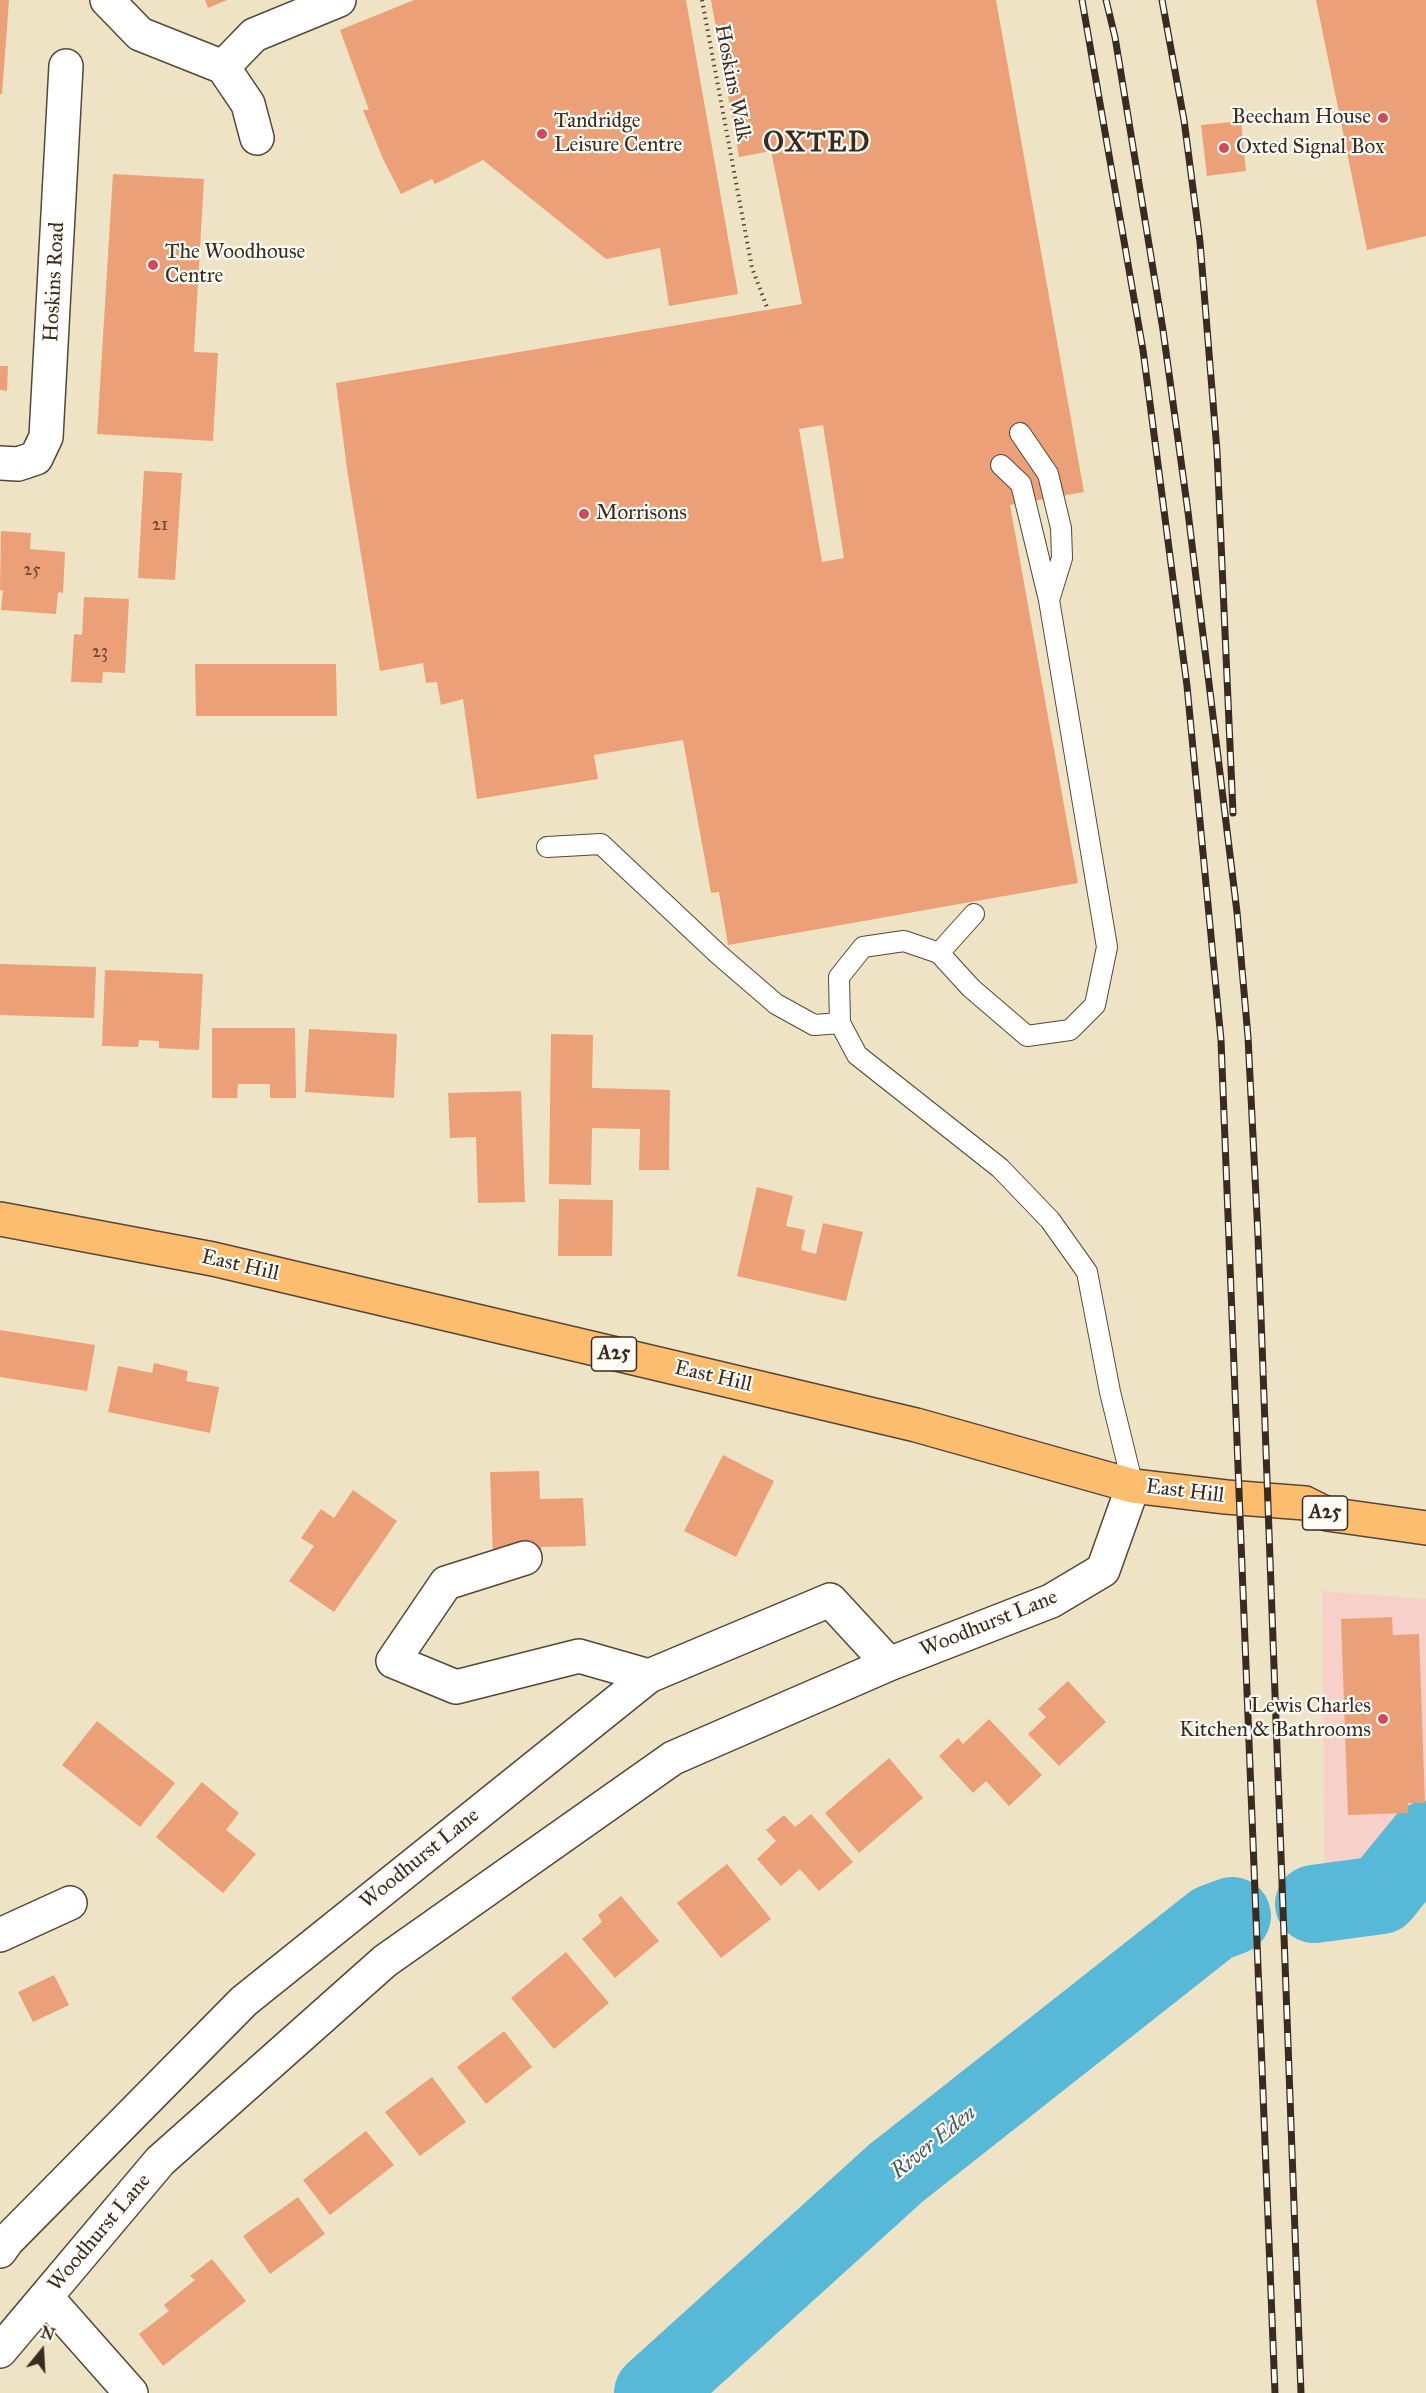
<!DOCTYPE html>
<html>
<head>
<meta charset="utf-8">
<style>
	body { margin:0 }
	#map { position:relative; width:1426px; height:2393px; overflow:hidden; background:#efe3c5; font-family:"IM FELL Great Primer",serif }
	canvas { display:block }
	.north { position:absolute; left:12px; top:2321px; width:60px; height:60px; -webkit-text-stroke:4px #fdfcf7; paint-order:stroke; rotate:18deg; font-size:16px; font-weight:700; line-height:24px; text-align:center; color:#3b2a1e }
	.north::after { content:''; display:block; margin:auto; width:21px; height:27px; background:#3b2a1e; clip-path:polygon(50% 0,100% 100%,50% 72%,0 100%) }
</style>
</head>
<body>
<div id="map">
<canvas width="1426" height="2393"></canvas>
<div class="north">N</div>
</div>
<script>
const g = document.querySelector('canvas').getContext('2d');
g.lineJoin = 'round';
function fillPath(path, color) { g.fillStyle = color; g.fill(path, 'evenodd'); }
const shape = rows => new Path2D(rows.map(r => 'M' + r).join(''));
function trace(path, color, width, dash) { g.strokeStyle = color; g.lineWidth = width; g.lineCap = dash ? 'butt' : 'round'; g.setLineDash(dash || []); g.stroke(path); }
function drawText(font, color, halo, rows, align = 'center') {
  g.font = font + ' "IM FELL Great Primer",serif'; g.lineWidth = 4.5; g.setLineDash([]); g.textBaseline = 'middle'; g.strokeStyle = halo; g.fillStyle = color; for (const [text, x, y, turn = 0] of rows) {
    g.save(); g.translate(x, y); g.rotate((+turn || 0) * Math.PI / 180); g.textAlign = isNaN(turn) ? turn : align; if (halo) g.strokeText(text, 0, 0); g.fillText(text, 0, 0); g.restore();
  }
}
fillPath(shape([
	[1322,1591,1426,1599,1426,1814,1325,1895]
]), '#f7d0ca');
trace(shape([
	[1314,1904,1381,1895,1426,1840],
	[653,2393,896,2173,1213,1923,1232,1916]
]), '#58b8d7', 78);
fillPath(shape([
	[0,0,9,0,2,94,0,94],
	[205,0,227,0,208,8],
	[414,0,686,0,738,294,669,306,660,248,606,259,483,160,435,184,432,179,401,194,383,159,363,110,369,110,340,30],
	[711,0,996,0,1084,492,1010,505,1078,883,728,945,719,892,711,893,683,740,594,755,598,779,477,799,463,699,441,705,437,682,426,683,423,663,380,671,347,469,336,383,802,304,771,151,739,157],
	[823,425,844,558,822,562,799,429],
	[1316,0,1426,0,1426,236,1367,250],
	[1241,121,1246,171,1207,176,1201,125],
	[113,174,204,179,194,352,218,353,213,441,97,434],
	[0,366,8,366,7,391,0,390],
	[144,471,182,473,175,580,138,578],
	[1,531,31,533,30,549,65,552,63,593,58,592,56,614,1,610,3,590,0,590],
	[84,597,129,599,125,673,103,672,102,683,71,682,74,634,82,635],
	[195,664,336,664,337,716,196,716],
	[0,964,96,967,94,1018,0,1015],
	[105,970,203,974,199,1050,159,1048,159,1041,139,1040,138,1047,102,1046],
	[212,1028,295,1028,296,1098,270,1098,270,1084,238,1084,237,1098,212,1098],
	[309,1029,397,1034,394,1098,305,1092],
	[551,1034,593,1035,592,1088,670,1090,669,1170,639,1170,640,1129,592,1128,591,1185,549,1184],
	[521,1091,525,1202,478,1203,476,1137,450,1138,448,1093],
	[757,1187,793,1196,786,1226,805,1230,801,1250,816,1254,823,1223,863,1232,846,1301,737,1276],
	[559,1199,613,1200,612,1256,558,1256],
	[0,1330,95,1345,87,1391,0,1377],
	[154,1363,188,1371,186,1381,219,1387,210,1433,108,1412,118,1366,152,1373],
	[723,1455,774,1481,736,1557,684,1531],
	[539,1471,540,1499,583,1498,586,1546,541,1547,542,1555,493,1557,490,1472],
	[353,1490,397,1521,334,1612,289,1581,314,1546,301,1538,321,1509,334,1518],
	[1392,1617,1393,1635,1419,1634,1425,1803,1408,1803,1408,1813,1348,1815,1341,1619],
	[1068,1681,1106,1722,1059,1766,1028,1734,1046,1717,1038,1709],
	[989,1719,1042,1775,1009,1806,986,1781,973,1793,939,1756,958,1738,963,1744],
	[97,1721,175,1783,140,1827,62,1765],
	[889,1758,923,1798,859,1853,825,1813],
	[202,1782,239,1813,226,1830,256,1854,223,1893,156,1837],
	[811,1814,853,1862,819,1891,800,1869,781,1886,757,1859,776,1841,766,1830,784,1815,795,1827],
	[727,1864,771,1919,721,1958,677,1903],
	[621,1896,659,1941,615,1978,582,1939,602,1922,598,1915],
	[566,1952,609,2003,554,2049,511,1998],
	[54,1975,69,2005,33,2022,18,1992],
	[504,2031,532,2067,486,2104,457,2067],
	[432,2077,466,2122,420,2156,385,2112],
	[366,2131,394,2165,330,2215,303,2180],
	[298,2197,325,2234,270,2274,243,2236],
	[212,2259,246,2301,163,2366,139,2334,169,2311,164,2305,195,2280,190,2276]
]), '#eca077');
const service = shape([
	[1020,433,1048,474,1061,528,1062,558,1049,600],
	[1001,465,1021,484,1049,600,1107,947,1095,1005,1070,1030,1027,1036,971,988,939,953,904,941,863,947,839,977,840,1023,857,1055,1000,1168,1050,1220,1087,1272,1110,1392,1133,1486],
	[547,847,601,844,718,954,776,1004,814,1025,840,1023],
	[939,953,974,914]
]);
const minor = shape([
	[107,0,140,34,223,67,248,104,257,138],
	[223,67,254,35,339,0],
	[0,463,18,464,36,458,46,437,66,66],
	[525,1558,446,1583,393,1661,456,1687,579,1656,649,1676],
	[0,1935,70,1903],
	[0,2251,7,2241,244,2001,649,1676,830,1600,889,1664],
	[47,2298,131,2393],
	[0,2351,160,2161,385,1961,673,1758,889,1664,1051,1601,1103,1570,1133,1486]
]);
const primary = shape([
	[0,1219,213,1259,608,1352,916,1425,1133,1486,1226,1497,1305,1503,1327,1514,1426,1528]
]);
trace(service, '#564637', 22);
trace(minor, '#564637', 36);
trace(primary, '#564637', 36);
trace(shape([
	[702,0,752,268,768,310]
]), '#564637', 4, [1.5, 4.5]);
trace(service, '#fff', 20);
trace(minor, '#fff', 33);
trace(primary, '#fcbd6f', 33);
const rail = shape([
	[1082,0,1143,350,1187,686,1221,1040,1275,2393],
	[1106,0,1115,37,1163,330,1188,512,1237,912,1248,1037,1258,1236,1301,2393],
	[1162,0,1184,120,1200,242,1217,451,1233,813]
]);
trace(rail, '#3b2a1e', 7);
trace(rail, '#fdfcf7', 4.5, [14]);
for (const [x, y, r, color] of [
	[1383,118,6,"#d1495b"],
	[542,134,6,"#d1495b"],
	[1224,148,6,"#d1495b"],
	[153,265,6,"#d1495b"],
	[584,514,6,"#d1495b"],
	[1383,1719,6,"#d1495b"]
]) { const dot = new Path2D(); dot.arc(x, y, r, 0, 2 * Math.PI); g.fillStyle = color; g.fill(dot); trace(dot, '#fdfcf7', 2); }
drawText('18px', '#674834', null, [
	["21",160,526],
	["25",32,571],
	["23",100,653]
]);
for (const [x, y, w] of [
	[614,1354,45],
	[1325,1513,45]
]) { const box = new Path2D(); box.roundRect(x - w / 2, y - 17, w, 34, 4.5); g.fillStyle = '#fdfcf7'; g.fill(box); trace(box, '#3b2a1e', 1.5); }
drawText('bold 20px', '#3b2a1e', null, [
	["A25",614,1354],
	["A25",1325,1513]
]);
drawText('21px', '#3b2a1e', '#fdfcf7', [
	["Hoskins Walk",732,83,79],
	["Hoskins Road",55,282,-87],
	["East Hill",240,1266,13],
	["East Hill",713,1377,13],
	["East Hill",1185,1492,7],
	["Woodhurst Lane",989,1624,-22],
	["Woodhurst Lane",420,1859,-39],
	["Woodhurst Lane",100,2233,-50]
]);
drawText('21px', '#3b2a1e', '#fdfcf7', [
	["Beecham House",1371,118,"right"],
	["Tandridge",554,122],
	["Leisure Centre",554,146],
	["Oxted Signal Box",1236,148],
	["The Woodhouse",165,253],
	["Centre",165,277],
	["Morrisons",596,514],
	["Lewis Charles",1371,1707,"right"],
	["Kitchen & Bathrooms",1371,1731,"right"]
], 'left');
drawText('italic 22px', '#455c5f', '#fdfcf7', [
	["River Eden",934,2143,-39]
]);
g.letterSpacing = '1.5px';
drawText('bold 27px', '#3b2a1e', '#fdfcf7', [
	["OXTED",817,144]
]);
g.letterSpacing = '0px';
</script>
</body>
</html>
